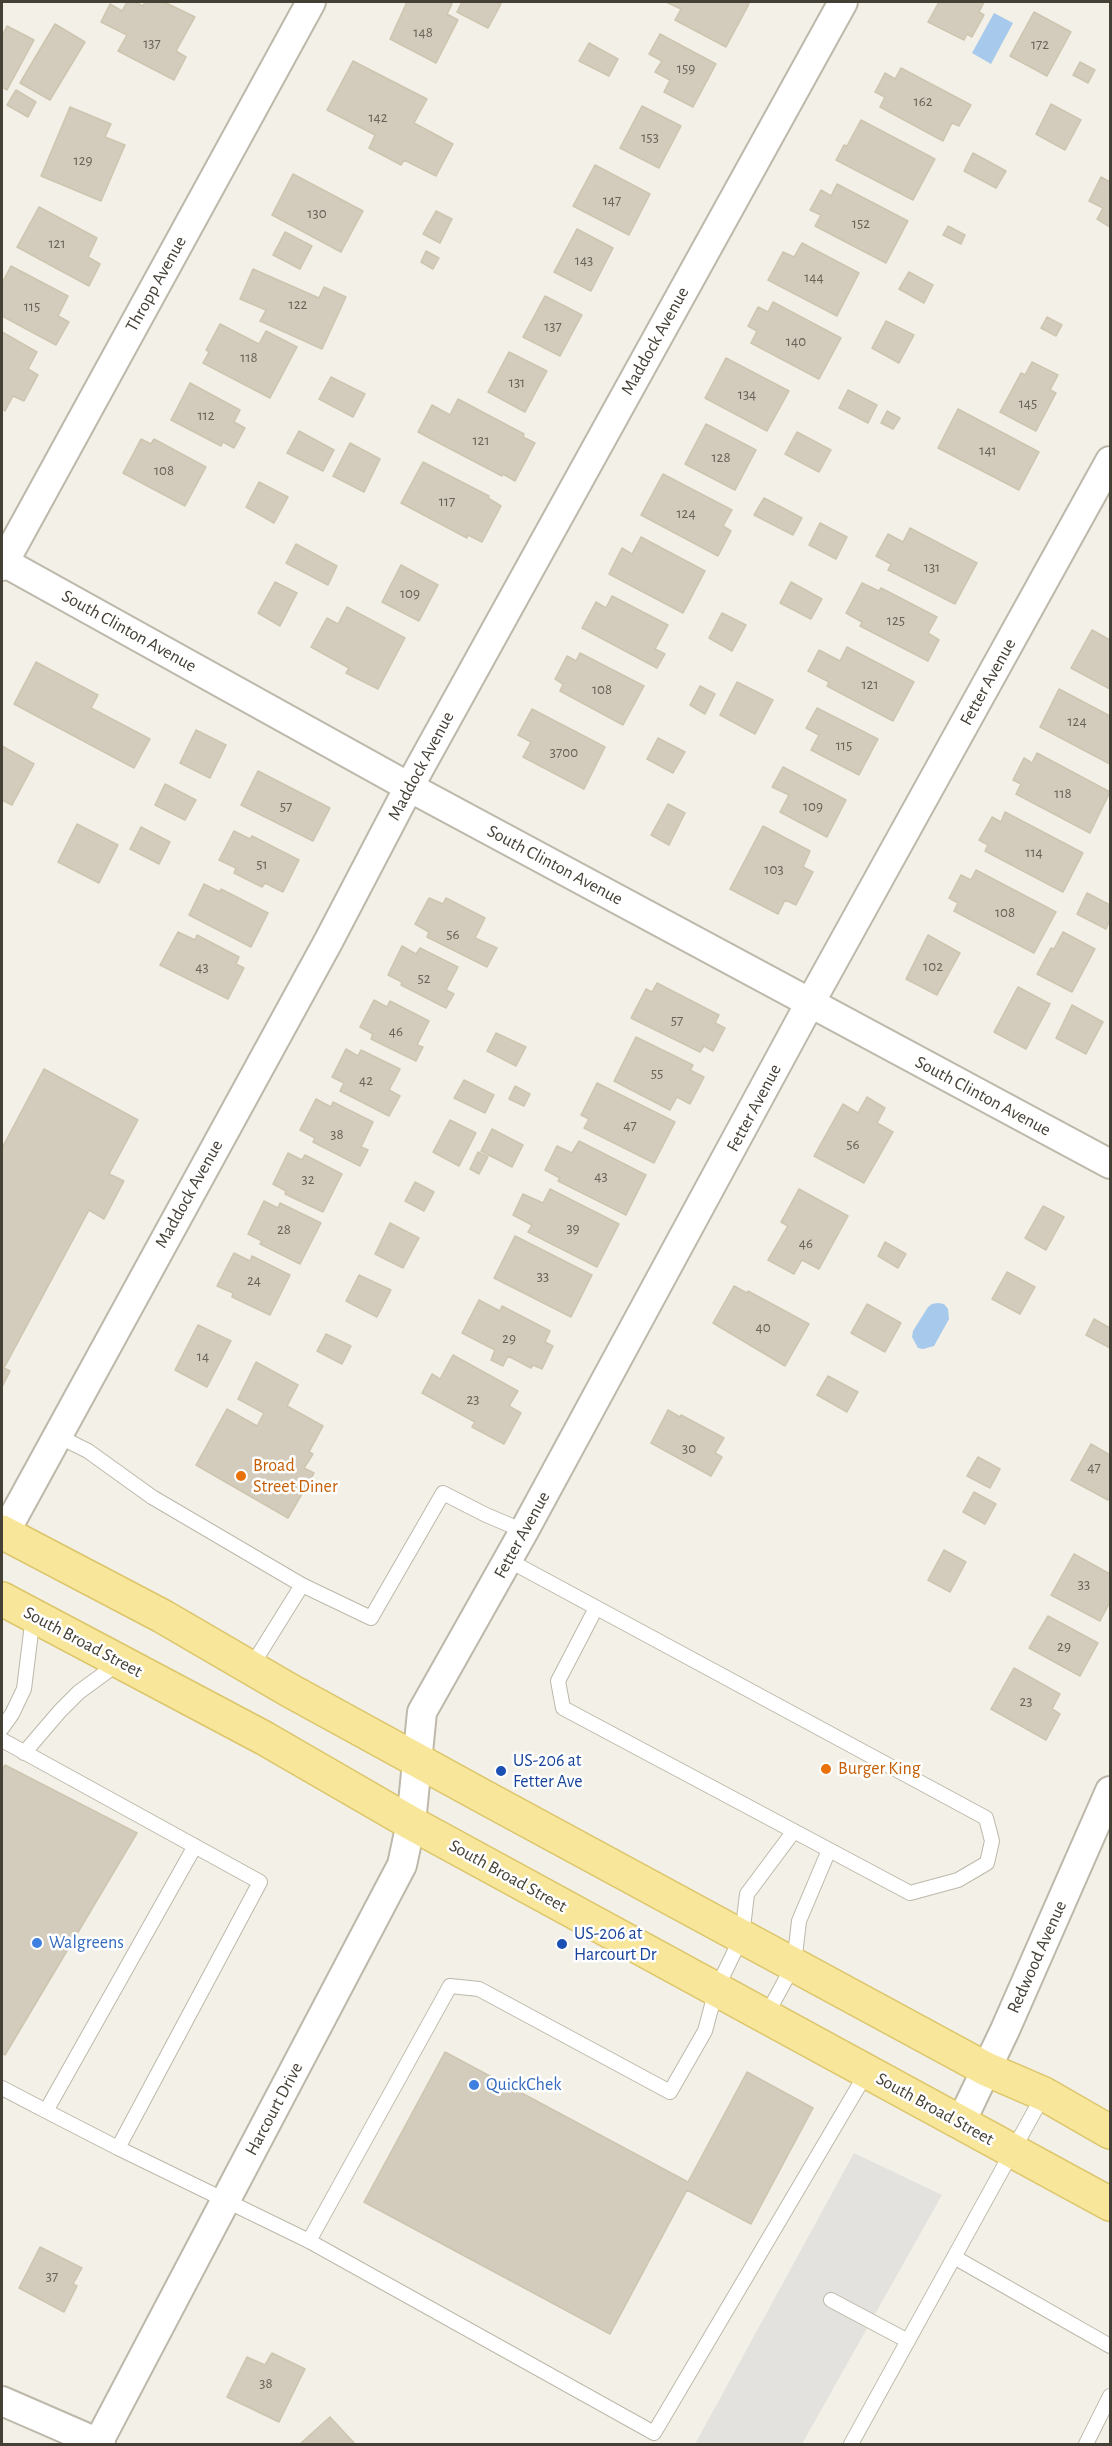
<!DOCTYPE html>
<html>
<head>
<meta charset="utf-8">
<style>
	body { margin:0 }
	#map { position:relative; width:1112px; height:2446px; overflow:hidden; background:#f2f0e7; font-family:"Alegreya Sans",sans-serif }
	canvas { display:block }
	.frame { position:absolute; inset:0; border:3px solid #454036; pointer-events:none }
</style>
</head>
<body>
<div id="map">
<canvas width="1112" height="2446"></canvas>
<div class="frame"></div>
</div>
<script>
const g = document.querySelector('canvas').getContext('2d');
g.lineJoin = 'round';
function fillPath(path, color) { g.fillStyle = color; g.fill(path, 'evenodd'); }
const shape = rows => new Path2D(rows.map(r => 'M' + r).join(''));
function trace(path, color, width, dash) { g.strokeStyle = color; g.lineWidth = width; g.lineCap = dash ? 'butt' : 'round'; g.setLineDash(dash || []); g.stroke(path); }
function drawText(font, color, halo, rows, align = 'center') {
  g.font = font + ' "Alegreya Sans",sans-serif'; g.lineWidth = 5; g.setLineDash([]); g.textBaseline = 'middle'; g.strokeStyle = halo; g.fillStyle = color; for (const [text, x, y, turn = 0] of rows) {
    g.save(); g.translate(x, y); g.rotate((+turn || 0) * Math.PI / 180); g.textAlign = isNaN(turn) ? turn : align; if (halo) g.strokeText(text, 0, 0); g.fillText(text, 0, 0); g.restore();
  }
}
fillPath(shape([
	[854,2153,942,2195,802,2444,695,2444]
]), '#e4e2de');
fillPath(shape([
	[994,13,1013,23,991,64,972,53],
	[938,1303,944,1304,948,1309,949,1319,934,1346,923,1349,918,1348,912,1337,913,1331,928,1307,932,1304]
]), '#a6c9ec');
const building = shape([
	[127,2,135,2,143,6,145,2,164,2,195,17,176,51,186,57,174,80,118,51,127,35,101,22,110,4,122,11,127,2],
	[407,2,447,2,452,4,447,14,458,20,436,63,390,39,407,2],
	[462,2,496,2,501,4,488,28,457,12,462,2],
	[666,2,745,2,749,4,726,47,675,20,681,9,666,2],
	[939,2,984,2,979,12,984,15,972,37,967,34,964,40,928,22,939,2],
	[1034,12,1071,32,1047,76,1010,56,1034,12],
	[55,24,85,42,50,100,20,83,55,24],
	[7,26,34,40,7,90,2,87,2,36,7,26],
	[660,34,716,64,693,107,664,92,670,80,655,72,662,61,649,54,660,34],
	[589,43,618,59,609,76,579,61,589,43],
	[353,61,427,99,414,123,453,144,436,176,404,160,401,165,369,148,375,135,327,110,353,61],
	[1080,62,1095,70,1088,83,1073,75,1080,62],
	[901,68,971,105,959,126,952,123,943,141,880,107,885,97,875,92,885,73,895,79,901,68],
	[16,90,36,102,28,117,7,105,16,90],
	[1051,104,1081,120,1065,150,1036,134,1051,104],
	[642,106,681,126,659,168,620,148,642,106],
	[70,107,111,124,105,137,125,145,101,201,41,176,70,107],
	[861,120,935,159,913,200,836,160,844,145,847,146,861,120],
	[973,153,1006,171,996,188,964,171,973,153],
	[595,165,650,194,629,235,573,206,595,165],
	[293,174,363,211,341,252,272,215,293,174],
	[1101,177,1110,182,1110,227,1097,219,1103,208,1089,201,1101,177],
	[837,184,908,221,886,263,815,226,821,215,810,210,821,190,831,196,837,184],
	[39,207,97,238,88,257,100,264,89,286,17,247,39,207],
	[436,211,452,219,440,243,423,234,436,211],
	[948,226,965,235,961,244,943,235,948,226],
	[577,229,613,248,591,291,554,272,577,229],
	[285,232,312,246,300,269,273,255,285,232],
	[802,243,859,273,837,316,768,280,783,252,794,257,802,243],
	[426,251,439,258,433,269,421,262,426,251],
	[11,266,68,296,58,316,69,322,56,345,2,316,2,283,11,266],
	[253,269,319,298,324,287,346,297,322,349,260,321,266,310,240,299,253,269],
	[909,272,933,285,924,303,899,289,909,272],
	[545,296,582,315,560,356,523,337,545,296],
	[773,302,841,338,819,379,751,343,757,331,748,326,758,307,768,312,773,302],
	[1047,317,1062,325,1056,336,1041,328,1047,317],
	[886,321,914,335,899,363,872,348,886,321],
	[220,324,259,344,266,331,297,347,270,398,203,363,209,352,206,350,220,324],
	[2,332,37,352,28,369,38,375,24,401,13,396,5,411,2,409,2,332],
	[509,352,547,371,525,412,488,392,509,352],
	[726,358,789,391,767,431,705,398,726,358],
	[1032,362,1058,375,1050,390,1056,393,1036,431,1000,412,1021,373,1025,375,1032,362],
	[331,377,365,394,353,417,319,399,331,377],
	[190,383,240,410,234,422,245,428,234,448,223,442,221,446,171,420,190,383],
	[848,390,877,405,868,423,839,408,848,390],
	[458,399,524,434,523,437,535,443,515,481,503,474,502,476,418,432,432,405,450,415,458,399],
	[958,409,1039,452,1019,490,938,448,958,409],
	[887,411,900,418,893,429,881,423,887,411],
	[706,424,756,450,735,490,685,464,706,424],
	[299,431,334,450,323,471,287,453,299,431],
	[797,432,831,450,819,472,785,454,797,432],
	[141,439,151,444,154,439,206,467,185,506,123,473,141,439],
	[350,443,380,459,364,492,333,476,350,443],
	[423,462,489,496,488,498,501,506,482,542,468,535,467,538,401,503,423,462],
	[663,474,732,510,723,526,731,531,718,556,641,515,663,474],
	[259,482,288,497,274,523,246,507,259,482],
	[764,498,802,518,793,535,754,515,764,498],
	[820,523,847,537,836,559,809,545,820,523],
	[910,528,977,563,955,604,888,570,891,564,876,556,888,534,903,542,910,528],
	[641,537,705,571,683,613,609,574,622,548,632,554,641,537],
	[296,544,337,566,328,585,286,563,296,544],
	[401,565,438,585,419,621,382,602,401,565],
	[275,582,297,593,280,626,258,613,275,582],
	[791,582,822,599,811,619,780,603,791,582],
	[862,583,879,591,881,588,937,617,928,633,939,640,928,661,860,626,862,622,846,613,862,583],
	[612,596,668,625,655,649,665,654,657,668,582,628,596,602,606,608,612,596],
	[347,607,405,638,378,689,346,673,349,668,311,647,327,618,338,624,347,607],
	[722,613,746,625,732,651,709,638,722,613],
	[1092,630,1110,640,1110,689,1071,668,1092,630],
	[847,647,914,682,893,721,827,686,829,682,808,671,819,650,840,661,847,647],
	[580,653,644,686,623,725,560,691,563,684,555,679,567,656,576,661,580,653],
	[36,662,98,695,91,708,150,739,134,768,14,704,36,662],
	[737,682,773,700,755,734,720,715,737,682],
	[700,686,715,694,705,714,690,705,700,686],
	[1059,689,1110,716,1110,764,1040,727,1059,689],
	[817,708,878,739,859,775,811,750,819,735,806,728,817,708],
	[532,709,605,747,584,789,523,757,531,742,518,735,532,709],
	[196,730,226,745,210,778,180,763,196,730],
	[658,738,685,752,673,773,647,759,658,738],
	[2,746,34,764,12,805,2,800,2,746],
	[1037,753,1110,792,1090,833,1016,794,1021,784,1013,780,1024,758,1032,763,1037,753],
	[783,767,846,800,827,837,780,812,789,795,772,787,783,767],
	[258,771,330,808,313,841,241,805,258,771],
	[165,784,196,800,185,820,155,805,165,784],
	[668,804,685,813,669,845,651,835,668,804],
	[1005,812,1083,853,1063,892,985,851,988,845,979,840,992,817,1001,822,1005,812],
	[77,824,118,845,99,883,58,862,77,824],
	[763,826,810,851,803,867,813,872,796,905,785,900,778,914,730,889,763,826],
	[141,827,170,842,159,864,130,849,141,827],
	[234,831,250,839,252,836,299,860,283,892,265,883,262,887,234,873,236,868,219,860,234,831],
	[976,870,1056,912,1034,953,954,911,958,903,949,898,961,875,971,880,976,870],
	[204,884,220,892,221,889,268,913,251,947,189,915,204,884],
	[1087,893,1110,905,1110,920,1106,929,1077,914,1087,893],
	[429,898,443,904,446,898,485,918,475,938,497,948,487,967,427,937,429,932,415,924,429,898],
	[178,932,195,940,197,935,239,957,236,964,244,968,228,999,160,965,178,932],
	[1063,932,1095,949,1072,992,1037,974,1051,948,1054,949,1063,932],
	[928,935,960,953,937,995,906,979,928,935],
	[402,946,416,954,420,948,458,967,446,990,454,994,446,1008,401,985,402,982,388,975,402,946],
	[657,983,719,1015,715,1023,725,1028,713,1051,704,1046,700,1052,631,1018,646,989,652,992,657,983],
	[1018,987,1050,1004,1026,1049,994,1032,1018,987],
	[374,1000,387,1007,390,1001,429,1021,417,1045,423,1047,416,1061,371,1039,373,1034,360,1027,374,1000],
	[1072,1005,1103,1022,1086,1054,1056,1038,1072,1005],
	[496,1033,526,1047,516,1066,487,1051,496,1033],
	[636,1037,693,1065,690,1070,704,1077,690,1104,677,1097,670,1110,614,1081,636,1037],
	[346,1049,358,1056,361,1050,400,1069,389,1090,400,1096,389,1116,340,1091,344,1083,332,1077,346,1049],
	[44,1069,138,1120,109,1174,124,1181,104,1219,89,1210,4,1368,10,1371,2,1387,2,1148,44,1069],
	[464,1080,494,1095,485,1113,454,1098,464,1080],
	[597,1083,675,1122,654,1163,584,1128,589,1119,581,1115,597,1083],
	[515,1086,530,1094,524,1106,509,1099,515,1086],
	[867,1097,885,1108,877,1123,893,1132,864,1183,814,1156,843,1104,858,1113,867,1097],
	[316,1099,331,1107,333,1102,373,1122,361,1147,368,1150,360,1166,313,1142,315,1138,300,1130,316,1099],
	[450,1120,476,1133,459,1166,433,1152,450,1120],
	[492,1129,523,1145,512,1167,481,1151,492,1129],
	[579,1141,646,1175,626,1215,558,1181,560,1178,545,1170,557,1146,572,1153,579,1141],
	[478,1152,488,1157,479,1174,470,1169,478,1152],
	[288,1153,302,1160,305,1155,342,1174,323,1212,285,1194,286,1191,273,1184,288,1153],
	[415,1182,434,1192,424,1211,405,1201,415,1182],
	[550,1189,619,1224,597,1267,528,1232,532,1225,513,1215,523,1194,543,1203,550,1189],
	[799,1189,848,1216,819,1269,802,1260,794,1274,768,1260,788,1226,781,1222,799,1189],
	[264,1201,278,1208,280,1203,321,1223,300,1264,260,1244,262,1241,248,1234,264,1201],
	[1043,1206,1064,1217,1046,1250,1025,1238,1043,1206],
	[390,1223,419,1238,403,1268,375,1254,390,1223],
	[515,1236,592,1275,571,1317,494,1278,515,1236],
	[885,1242,906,1254,898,1268,878,1256,885,1242],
	[234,1253,250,1261,252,1256,290,1275,270,1315,232,1297,233,1293,217,1286,234,1253],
	[1007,1272,1035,1287,1020,1314,992,1299,1007,1272],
	[359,1275,391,1290,377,1317,346,1301,359,1275],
	[734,1286,747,1293,748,1291,809,1324,785,1366,713,1323,734,1286],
	[479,1300,500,1311,502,1306,550,1331,545,1342,553,1346,542,1369,533,1365,531,1368,508,1356,503,1366,491,1360,495,1350,462,1333,479,1300],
	[867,1304,901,1323,885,1352,851,1333,867,1304],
	[1094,1319,1110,1328,1110,1348,1086,1335,1094,1319],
	[198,1325,231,1341,207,1387,175,1370,198,1325],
	[326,1334,351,1346,342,1364,317,1351,326,1334],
	[453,1355,518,1391,509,1406,521,1413,504,1444,472,1427,475,1422,422,1393,432,1374,440,1379,453,1355],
	[256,1362,298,1385,287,1406,323,1426,309,1452,313,1454,304,1468,314,1473,288,1518,196,1465,227,1409,257,1426,264,1413,238,1399,256,1362],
	[828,1376,858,1392,847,1412,817,1395,828,1376],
	[668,1410,680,1417,681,1415,724,1438,715,1453,722,1457,711,1476,651,1443,668,1410],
	[1091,1444,1110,1455,1110,1497,1108,1500,1071,1480,1091,1444],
	[978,1457,1000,1469,990,1488,967,1476,978,1457],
	[974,1492,996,1504,985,1524,963,1512,974,1492],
	[944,1550,966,1562,950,1592,928,1580,944,1550],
	[1074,1554,1110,1574,1110,1602,1100,1621,1051,1595,1074,1554],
	[1048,1616,1098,1643,1080,1676,1029,1648,1048,1616],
	[1014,1668,1060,1694,1052,1709,1060,1714,1046,1740,991,1709,1014,1668],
	[5,1765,137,1833,5,2055,2,2053,2,1770,5,1765],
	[445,2052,688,2182,747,2072,813,2108,751,2224,687,2190,610,2334,364,2202,445,2052],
	[40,2247,82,2268,73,2284,77,2286,64,2312,19,2288,40,2247],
	[272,2353,305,2369,279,2422,227,2397,247,2357,265,2365,272,2353],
	[330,2417,355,2444,302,2444,301,2443,330,2417]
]);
fillPath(building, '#d3ccbd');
trace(building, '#cec5b0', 1.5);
const service = shape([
	[56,1435,88,1451,152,1497,302,1585,371,1618,443,1493,486,1515,524,1531],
	[508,1560,986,1818,992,1841,987,1863,958,1880,910,1893,563,1708,558,1681,596,1608],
	[251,1667,302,1585],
	[2,1728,12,1714,24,1689,33,1616],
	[2,1740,260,1882,118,2148,309,2241,654,2433,867,2072],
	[24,1753,60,1711,79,1692,120,1662],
	[766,2016,794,1964,799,1921,829,1850],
	[2,2088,46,2111],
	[118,2148,46,2111,195,1846],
	[309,2241,450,1986,479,1989,670,2092,705,2031,716,1990,742,1936,747,1894,794,1831],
	[954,2257,1110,2346],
	[831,2300,908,2341],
	[851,2444,1044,2094],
	[1086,2444,1110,2396]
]);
const minor = shape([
	[2,561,409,787,1110,1164],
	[2,566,311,2],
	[4,1534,328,942,409,787,843,2],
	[961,2122,1005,2030,1110,1791],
	[2,2401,101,2444],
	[98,2443,402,1865,411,1823,422,1712,524,1531,810,1003,1110,461]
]);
const primary = shape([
	[2,1532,162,1616,289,1690,486,1798,986,2069,1044,2094,1110,2132],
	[2,1599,264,1738,411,1823,1110,2204]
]);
trace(service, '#bdb8aa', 16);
trace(minor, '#bdb8aa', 32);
trace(primary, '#dcc56a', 36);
trace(service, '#fff', 14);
trace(minor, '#fff', 28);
trace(primary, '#f8e69a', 33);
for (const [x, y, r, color] of [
	[241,1476,6,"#e8710a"],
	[826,1769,6,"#e8710a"],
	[501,1771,6,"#1a4fb4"],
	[37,1943,6,"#3f7fe0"],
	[562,1944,6,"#1a4fb4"],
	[474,2085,6,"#3f7fe0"]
]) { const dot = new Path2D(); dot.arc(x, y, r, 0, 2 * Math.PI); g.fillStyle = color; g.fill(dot); trace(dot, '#fff', 2); }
drawText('15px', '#686358', null, [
	["148",423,32],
	["137",152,43],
	["172",1040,44],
	["159",686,68],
	["162",923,101],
	["142",378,117],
	["153",650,137],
	["129",83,160],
	["147",612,200],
	["130",317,213],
	["152",861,223],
	["121",57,243],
	["143",584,260],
	["144",814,277],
	["122",298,304],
	["115",32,306],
	["137",553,326],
	["140",796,341],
	["118",249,357],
	["131",517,382],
	["134",747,394],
	["145",1028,403],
	["112",206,415],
	["121",481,440],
	["141",988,450],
	["128",721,457],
	["108",164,470],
	["117",447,501],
	["124",686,513],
	["131",932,567],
	["109",410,593],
	["125",896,620],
	["121",870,684],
	["108",602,689],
	["124",1077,721],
	["115",844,745],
	["3700",564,752],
	["118",1063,793],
	["57",286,806],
	["109",813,806],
	["114",1034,852],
	["51",262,864],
	["103",774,869],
	["108",1005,912],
	["56",453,934],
	["102",933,966],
	["43",202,967],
	["52",424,978],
	["57",677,1020],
	["46",396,1031],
	["55",657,1073],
	["42",366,1080],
	["47",630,1125],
	["38",337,1134],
	["56",853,1144],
	["43",601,1176],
	["32",308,1179],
	["39",573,1228],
	["28",284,1229],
	["46",806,1243],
	["33",543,1276],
	["24",254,1280],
	["40",763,1327],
	["29",509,1338],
	["14",203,1356],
	["23",473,1399],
	["30",689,1448],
	["47",1094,1467],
	["33",1084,1584],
	["29",1064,1646],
	["23",1026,1701],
	["37",52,2276],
	["38",266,2383]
]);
drawText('18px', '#454036', '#fff', [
	["Thropp Avenue",156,284,-61],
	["Maddock Avenue",655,341,-61],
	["South Clinton Avenue",129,631,29],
	["Fetter Avenue",988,682,-61],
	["Maddock Avenue",421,766,-62],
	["South Clinton Avenue",555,865,28],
	["South Clinton Avenue",983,1096,28],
	["Fetter Avenue",754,1108,-62],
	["Maddock Avenue",189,1194,-61],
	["Fetter Avenue",522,1535,-61],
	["South Broad Street",83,1642,28],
	["South Broad Street",508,1876,29],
	["Redwood Avenue",1037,1957,-66],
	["Harcourt Drive",274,2109,-62],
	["South Broad Street",935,2109,29]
]);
drawText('18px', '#c56008', '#fff', [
	["Broad",253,1466],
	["Street Diner",253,1487],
	["Burger King",838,1769]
], 'left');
drawText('18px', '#164399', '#fff', [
	["US-206 at",513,1761],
	["Fetter Ave",513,1782],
	["US-206 at",574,1934],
	["Harcourt Dr",574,1955]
], 'left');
drawText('18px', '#366cbe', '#fff', [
	["Walgreens",49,1943],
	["QuickChek",486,2085]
], 'left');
</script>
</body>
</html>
